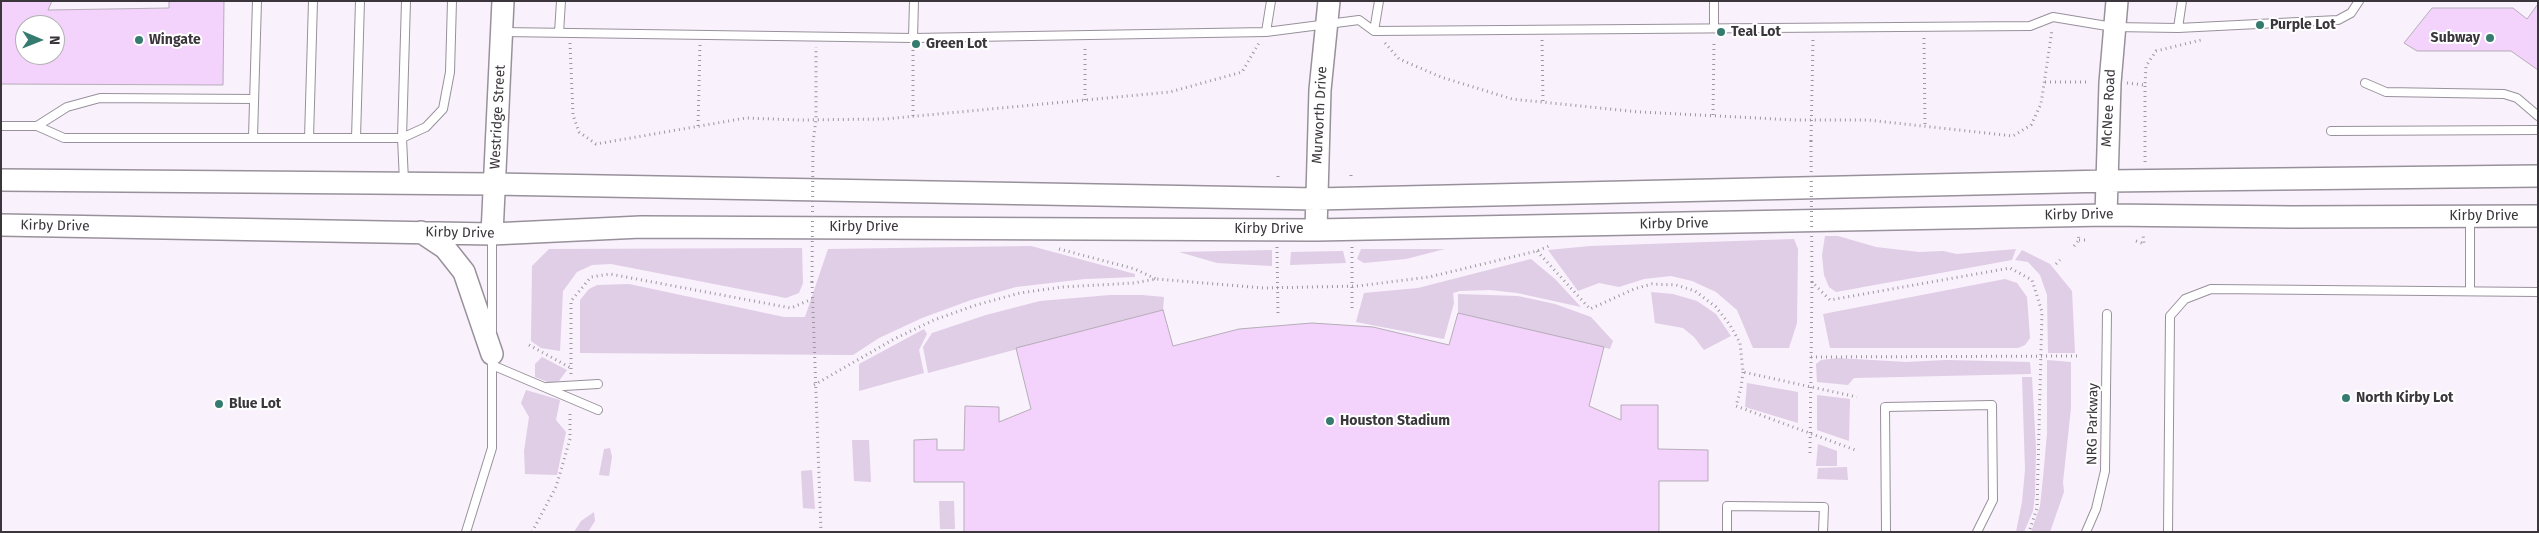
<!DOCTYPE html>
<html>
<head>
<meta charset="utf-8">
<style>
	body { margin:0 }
	#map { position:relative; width:2539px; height:533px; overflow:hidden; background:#f9f1fc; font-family:"Fira Sans",sans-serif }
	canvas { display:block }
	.frame { position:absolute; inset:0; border:2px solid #3a363b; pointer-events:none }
	.north { position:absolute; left:15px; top:15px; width:50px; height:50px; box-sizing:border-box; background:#fff; border:1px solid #b0afb1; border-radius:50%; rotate:91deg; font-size:14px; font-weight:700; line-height:20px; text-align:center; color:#3a363b }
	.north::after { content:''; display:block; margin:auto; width:18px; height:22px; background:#367b6f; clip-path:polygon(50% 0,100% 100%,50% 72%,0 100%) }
</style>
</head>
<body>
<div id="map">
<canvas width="2539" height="533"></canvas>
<div class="frame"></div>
<div class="north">N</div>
</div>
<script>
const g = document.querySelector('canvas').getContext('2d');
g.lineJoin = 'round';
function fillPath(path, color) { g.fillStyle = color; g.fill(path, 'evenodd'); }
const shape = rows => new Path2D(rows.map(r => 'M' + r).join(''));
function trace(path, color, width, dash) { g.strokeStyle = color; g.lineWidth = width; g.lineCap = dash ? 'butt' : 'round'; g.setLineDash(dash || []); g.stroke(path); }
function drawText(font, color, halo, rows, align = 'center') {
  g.font = font + ' "Fira Sans",sans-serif'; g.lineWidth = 4; g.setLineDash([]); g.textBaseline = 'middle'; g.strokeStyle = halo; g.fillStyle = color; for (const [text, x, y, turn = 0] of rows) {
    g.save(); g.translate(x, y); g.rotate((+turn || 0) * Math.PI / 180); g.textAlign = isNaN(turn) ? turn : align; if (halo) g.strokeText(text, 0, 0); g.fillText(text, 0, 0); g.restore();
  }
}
fillPath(shape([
	[1825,236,1838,236,1876,247,1919,252,1943,251,1957,254,2016,249,2012,260,1836,292,1829,287,1824,275,1822,255],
	[1794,239,1798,249,1797,323,1789,348,1753,348,1737,310,1716,292,1692,281,1671,276,1644,279,1619,287,1599,283,1578,291,1548,250,1590,246],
	[1031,246,1135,274,1135,277,1085,279,1016,287,971,300,922,318,879,338,853,355,580,353,580,300,589,289,597,285,629,284,784,317,805,317,828,249],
	[802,248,803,283,799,293,786,298,611,264,592,265,577,272,563,291,560,351,541,348,531,341,532,266,549,249],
	[1361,249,1445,249,1406,259,1364,263,1357,259],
	[1272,250,1272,266,1217,263,1179,252],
	[2022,250,2050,264,2072,291,2075,353,2048,353,2047,295,2040,275,2028,262,2015,260],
	[1343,251,1346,263,1290,265,1291,252],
	[1531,259,1555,279,1581,307,1517,293,1490,290,1460,291,1453,293,1454,303,1444,339,1356,322,1364,293,1418,288],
	[2005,279,2017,283,2027,297,2030,338,2025,345,2018,348,1830,348,1823,314],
	[1651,292,1673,294,1697,301,1716,314,1731,336,1704,350,1694,337,1683,328,1655,323],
	[1458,294,1518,296,1555,304,1591,317,1613,341,1610,349,1458,313],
	[1110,295,1142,295,1164,297,1163,310,928,373,923,347,932,333,986,315,1040,301],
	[924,329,927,334,919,350,924,373,859,391,859,364],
	[542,357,567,370,559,381,550,383,535,377,535,364],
	[1838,358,1906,362,1946,360,2030,362,2031,374,1854,378,1848,385,1817,382,1816,364,1821,360],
	[2047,360,2071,362,2071,408,2063,482,2064,492,2050,532,2031,532,2040,506,2043,478,2047,433],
	[2022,377,2032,377,2036,448,2035,495,2033,511,2024,532,2016,532,2022,502,2025,470],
	[1747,383,1798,392,1798,423,1745,407],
	[526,390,560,400,556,420,566,432,557,475,525,474,524,451,529,417,521,403],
	[1817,395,1850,399,1849,441,1817,430],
	[852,440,869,440,871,482,854,481],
	[1818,444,1837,451,1837,466,1816,466],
	[610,448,612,457,609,476,599,475,604,449],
	[1847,467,1848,480,1817,479,1818,468],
	[812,470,815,509,803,508,801,471],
	[939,501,954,501,955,529,940,529],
	[594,512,595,521,588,532,574,532,581,521]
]), '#e0cde6');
const building = shape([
	[1,1,52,1,48,10,169,8,169,1,224,1,223,85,1,84,1,1],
	[25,25,55,25,55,55,25,55,25,25],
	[2538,4,2538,70,2511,51,2417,51,2404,43,2432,8,2513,8,2527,19,2538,4],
	[1163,310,1173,346,1239,329,1312,323,1373,327,1449,345,1458,313,1604,347,1589,406,1621,420,1621,405,1658,405,1658,449,1708,450,1708,481,1659,481,1659,532,964,532,964,482,914,482,914,440,937,439,937,450,964,450,965,406,999,407,999,422,1031,409,1016,348,1163,310]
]);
fillPath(building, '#f3d2fc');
trace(building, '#b5adb7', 1);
const lane = shape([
	[1714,28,1714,1],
	[2178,28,2182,1],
	[1374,31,1379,1],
	[503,32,913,38,1266,32,1359,20,1374,31,2030,26,2053,17,2113,27,2178,28,2338,20,2351,13,2359,1],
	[1266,32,1271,1],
	[559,33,561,1],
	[913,38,914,1],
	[2365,83,2386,92,2504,94,2517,98,2538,116],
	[1,126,37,126,64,138,402,138,426,127,443,109,450,72,452,1],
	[37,126,67,107,100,98,254,99],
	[2331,131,2538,130],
	[253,137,257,1],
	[309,138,313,1],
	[356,138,360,1],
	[404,181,402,138,406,1],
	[2470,291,2470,218],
	[492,331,492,235],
	[492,365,598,410],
	[547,387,598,384],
	[466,532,492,448,492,355],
	[1727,532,1727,506,1824,507,1823,532],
	[1886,532,1885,407,1992,405,1993,500,1977,532],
	[2086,532,2096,509,2105,471,2107,314],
	[2168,532,2170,316,2185,299,2211,289,2538,292]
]);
const secondary = shape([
	[1,180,494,184,1316,199,2107,181,2538,176],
	[2106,215,2110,83,2117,1],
	[1,225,492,234,641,227,1316,230,2106,215,2292,217,2538,216],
	[1316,230,1320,90,1329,1],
	[421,232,445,248,464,272,492,354],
	[492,234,503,1]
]);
trace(lane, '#98919b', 10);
trace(secondary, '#98919b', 24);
trace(shape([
	[1924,38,1925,127],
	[1542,40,1543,102],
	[570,43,573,115,579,132,596,144,746,118,799,120,885,119,1170,92,1242,72,1259,43],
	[1385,43,1399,59,1441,77,1512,99,1639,112,1797,120,1868,120,2013,136,2031,125,2041,104,2052,30],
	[2045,82,2088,82],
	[2127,83,2145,85,2146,66,2156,51,2201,40],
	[1085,100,1085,46],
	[1713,115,1714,41],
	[913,116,913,49],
	[698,126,700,45],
	[1811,141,1813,39],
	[813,142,816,120,816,47],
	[2145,162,2145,85],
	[1351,176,1351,171],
	[1278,177,1278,172],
	[2079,240,2088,240],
	[2136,241,2144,244,2143,234],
	[2074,246,2079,240,2078,233],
	[1277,247,1278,315],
	[1352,247,1352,312],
	[1059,249,1135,269,1156,279],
	[1537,251,1590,309,1634,289,1652,284,1676,285,1695,291,1716,307,1730,325,1740,343,1743,372,1857,397],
	[2056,264,2060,260],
	[812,282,821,532],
	[529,345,571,368],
	[1811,357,2079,356],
	[1743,372,1741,388,1736,406,1858,451],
	[571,374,571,301,591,277,610,274,791,308,812,299],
	[814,385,894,339,934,320,976,305,1020,293,1062,287,1134,283,1156,279,1264,288,1358,286,1429,277,1537,251,1549,246],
	[1810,453,1812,282,1830,300,2010,268,2032,280,2042,312,2037,508,2029,532],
	[532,532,556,487,570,439,570,410]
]), '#9d979f', 3, [1, 4]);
trace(lane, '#fff', 8);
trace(secondary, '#fff', 21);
trace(shape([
	[1811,141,1812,282],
	[812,282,813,142]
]), '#9d979f', 3, [1, 4]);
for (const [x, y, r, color] of [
	[2260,25,5,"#367b6f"],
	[1721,32,5,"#367b6f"],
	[2490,38,5,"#367b6f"],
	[139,40,5,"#367b6f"],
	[916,44,5,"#367b6f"],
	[2346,398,5,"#367b6f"],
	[219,404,5,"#367b6f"],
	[1330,421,5,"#367b6f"]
]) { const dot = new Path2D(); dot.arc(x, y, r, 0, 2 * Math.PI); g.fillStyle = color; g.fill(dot); trace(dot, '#fff', 2); }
drawText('bold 14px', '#3a363b', '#fff', [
	["Purple Lot",2270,25],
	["Teal Lot",1731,32],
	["Subway",2480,38,"right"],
	["Wingate",149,40],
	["Green Lot",926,44],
	["North Kirby Lot",2356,398],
	["Blue Lot",229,404],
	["Houston Stadium",1340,421]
], 'left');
drawText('14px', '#3a363b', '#fff', [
	["McNee Road",2109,108,-87],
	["Murworth Drive",1320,115,-87],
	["Westridge Street",498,117,-87],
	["Kirby Drive",2079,215,-1],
	["Kirby Drive",2484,216],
	["Kirby Drive",1674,224,-1],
	["Kirby Drive",55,226,1],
	["Kirby Drive",864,227],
	["Kirby Drive",1269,229],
	["Kirby Drive",460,233,1],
	["NRG Parkway",2093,424,-89]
]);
</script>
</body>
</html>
